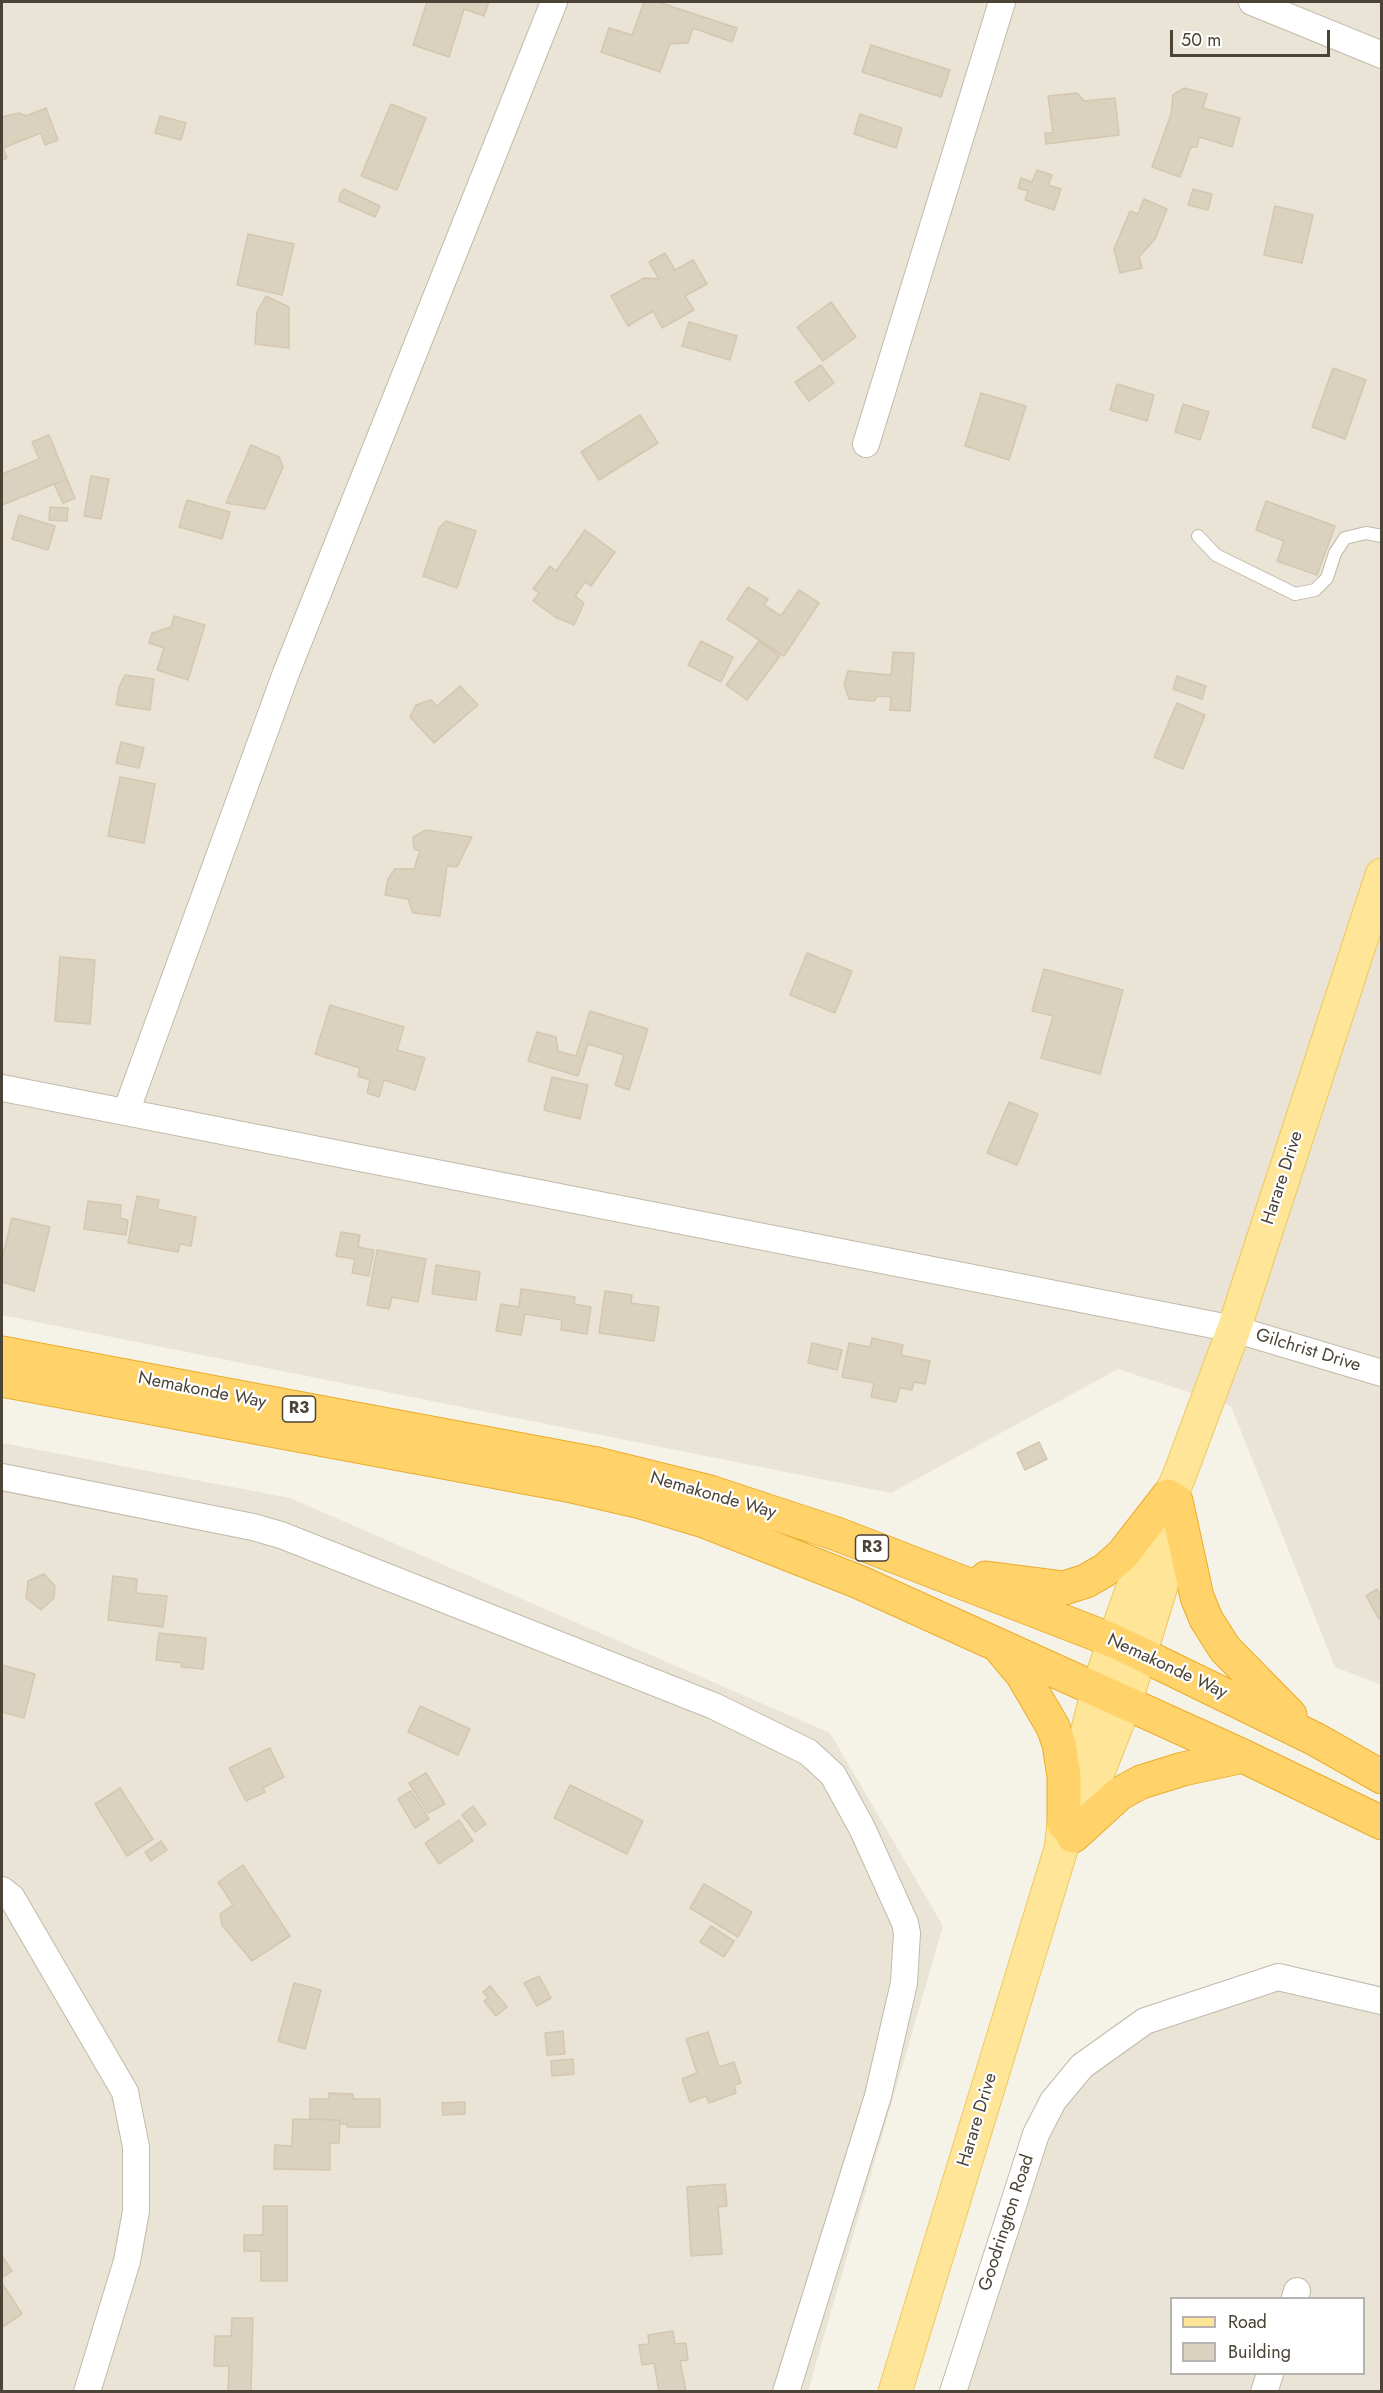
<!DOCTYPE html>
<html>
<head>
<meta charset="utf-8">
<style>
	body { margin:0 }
	#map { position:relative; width:1383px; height:2393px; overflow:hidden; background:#f5f2e8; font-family:Jost,sans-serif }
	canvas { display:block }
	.frame { position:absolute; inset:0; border:3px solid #4a4336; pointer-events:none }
	.legend { position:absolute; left:1170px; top:2297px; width:195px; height:78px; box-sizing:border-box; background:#fff; border:2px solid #b7b4af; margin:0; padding:8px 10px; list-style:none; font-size:18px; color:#4a4336 }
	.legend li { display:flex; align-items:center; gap:12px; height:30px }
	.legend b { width:30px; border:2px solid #b7b4af }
	.scale { position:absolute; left:1170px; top:30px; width:160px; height:27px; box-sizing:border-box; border:3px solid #4a4336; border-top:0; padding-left:8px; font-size:18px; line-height:21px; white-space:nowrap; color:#4a4336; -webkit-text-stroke:4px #fff; paint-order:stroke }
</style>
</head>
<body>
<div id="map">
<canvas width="1383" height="2393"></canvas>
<div class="frame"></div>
<ul class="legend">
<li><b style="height:8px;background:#ffe597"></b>Road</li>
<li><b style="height:16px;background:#dbd1bf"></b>Building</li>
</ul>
<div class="scale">50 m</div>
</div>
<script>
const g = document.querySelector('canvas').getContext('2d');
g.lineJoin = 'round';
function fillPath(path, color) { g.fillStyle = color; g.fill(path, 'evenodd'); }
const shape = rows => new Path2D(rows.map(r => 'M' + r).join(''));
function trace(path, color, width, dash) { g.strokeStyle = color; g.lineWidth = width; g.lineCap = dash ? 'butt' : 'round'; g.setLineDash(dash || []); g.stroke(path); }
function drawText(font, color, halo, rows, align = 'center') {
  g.font = font + ' Jost,sans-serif'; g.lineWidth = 4.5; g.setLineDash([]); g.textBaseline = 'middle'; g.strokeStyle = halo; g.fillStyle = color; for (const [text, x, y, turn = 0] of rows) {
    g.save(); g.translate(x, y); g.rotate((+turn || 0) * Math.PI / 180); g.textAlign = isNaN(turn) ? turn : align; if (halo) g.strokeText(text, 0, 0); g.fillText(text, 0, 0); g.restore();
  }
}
fillPath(shape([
	[2,2,1381,2,1381,1685,1335,1667,1231,1406,1118,1369,891,1493,2,1315],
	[2,1443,290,1498,830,1733,943,1926,808,2391,2,2391],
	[1323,1975,1381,2008,1381,2391,961,2392,1045,2116,1178,1995],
	[1172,2298,1364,2298,1364,2374,1172,2374]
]), '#eae4d6');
const building = shape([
	[427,2,489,2,484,16,464,9,449,57,413,45,427,2],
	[644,2,658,2,737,28,732,42,693,28,688,43,670,44,660,72,601,52,609,28,632,35,644,2],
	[871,45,950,70,941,97,862,72,871,45],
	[1184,88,1207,94,1203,108,1240,118,1232,147,1199,137,1197,147,1191,147,1180,177,1152,167,1171,114,1173,95,1184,88],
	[1077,93,1084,101,1115,98,1119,135,1046,144,1045,133,1053,133,1048,96,1077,93],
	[391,104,426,118,397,190,361,176,391,104],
	[46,108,58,140,45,145,41,133,3,148,7,158,2,160,2,117,19,113,26,116,46,108],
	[860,114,902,128,896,148,854,134,860,114],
	[160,116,186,123,181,140,155,133,160,116],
	[1037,170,1052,175,1048,185,1061,189,1054,210,1025,200,1028,191,1018,188,1021,178,1032,182,1037,170],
	[344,189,380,206,375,217,339,201,340,194,344,189],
	[1193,189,1212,194,1208,210,1188,205,1193,189],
	[1144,199,1167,209,1155,239,1139,257,1142,268,1120,273,1114,249,1130,211,1138,214,1144,199],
	[1275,206,1313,215,1302,263,1264,255,1275,206],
	[248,234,294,244,282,295,237,285,248,234],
	[665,253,675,270,693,260,707,284,685,296,694,310,662,328,653,311,628,326,611,296,644,278,659,279,649,262,665,253],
	[266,296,289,307,289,348,255,344,257,312,266,296],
	[831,302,856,337,823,361,797,327,831,302],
	[689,322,737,336,730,360,682,346,689,322],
	[821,365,834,383,809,401,795,382,821,365],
	[1333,368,1366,380,1345,439,1312,427,1333,368],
	[1117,384,1154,395,1147,421,1110,410,1117,384],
	[981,393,1026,406,1009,460,965,446,981,393],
	[1183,404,1209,412,1200,440,1175,432,1183,404],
	[640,415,658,443,599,480,581,452,640,415],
	[49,435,67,479,2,505,2,474,39,459,32,442,49,435],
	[251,445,279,457,283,467,265,509,226,503,251,445],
	[91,476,109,479,101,519,84,516,91,476],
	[67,479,75,498,63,503,54,484,67,479],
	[187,500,230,512,222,539,179,527,187,500],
	[1266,501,1335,526,1317,575,1277,561,1284,541,1256,530,1266,501],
	[50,507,68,508,67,521,49,520,50,507],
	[19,515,55,526,48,550,12,539,19,515],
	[446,521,476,531,457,588,423,576,439,528,446,521],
	[585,530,615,552,591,586,585,582,575,596,584,603,574,625,555,617,533,601,539,593,533,589,550,566,556,571,585,530],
	[748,587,768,599,764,605,781,616,799,590,819,603,784,656,727,619,748,587],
	[174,616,205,625,188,680,157,670,164,648,149,643,152,633,171,627,174,616],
	[701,641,733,657,721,682,688,665,701,641],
	[759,641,780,656,747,700,726,685,759,641],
	[893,652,914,653,910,711,890,710,891,697,877,696,874,701,849,699,844,684,848,671,891,675,893,652],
	[125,675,154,679,150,710,116,705,119,687,125,675],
	[1177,676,1206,686,1202,699,1173,689,1177,676],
	[460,686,478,705,434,743,410,717,416,705,431,700,437,706,460,686],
	[1177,703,1205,715,1183,769,1154,757,1177,703],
	[121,742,144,748,139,768,116,763,121,742],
	[120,777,155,784,144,843,108,836,120,777],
	[426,830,472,837,457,867,447,866,440,916,413,913,408,899,385,895,388,879,395,869,414,869,420,851,414,849,413,837,426,830],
	[807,953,852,971,835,1013,790,995,807,953],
	[60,957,95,960,90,1024,55,1021,60,957],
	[1044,969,1123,990,1100,1074,1041,1058,1053,1016,1032,1011,1044,969],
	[330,1005,404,1027,397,1050,425,1058,415,1090,384,1080,379,1097,367,1093,370,1080,358,1076,360,1068,315,1054,330,1005],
	[590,1011,648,1029,629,1090,615,1085,624,1055,588,1044,578,1076,528,1061,537,1032,556,1037,558,1051,576,1056,590,1011],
	[552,1077,588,1085,580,1119,544,1110,552,1077],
	[1009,1102,1038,1114,1017,1165,987,1153,1009,1102],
	[137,1196,159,1200,157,1209,196,1217,191,1246,180,1244,178,1252,128,1243,137,1196],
	[88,1201,121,1205,120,1218,128,1220,126,1235,84,1229,88,1201],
	[12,1218,50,1227,34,1291,2,1282,2,1259,12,1218],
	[341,1232,360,1235,358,1247,374,1250,369,1276,352,1273,355,1259,336,1256,341,1232],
	[377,1250,426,1259,418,1302,392,1297,389,1309,367,1305,377,1250],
	[436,1265,480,1272,476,1300,432,1294,436,1265],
	[521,1289,575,1297,574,1304,591,1307,587,1334,561,1330,562,1320,525,1314,521,1335,496,1331,501,1304,519,1307,521,1289],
	[605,1291,632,1295,631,1303,659,1307,654,1341,599,1333,605,1291],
	[872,1338,903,1345,901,1355,930,1361,925,1384,914,1382,912,1390,900,1388,896,1402,871,1397,874,1383,842,1377,849,1343,870,1347,872,1338],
	[812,1343,842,1350,837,1370,808,1363,812,1343],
	[1039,1442,1047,1459,1025,1470,1017,1453,1039,1442],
	[44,1574,55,1586,54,1598,41,1610,26,1598,28,1581,44,1574],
	[113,1576,137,1579,136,1593,167,1596,163,1627,108,1620,113,1576],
	[1377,1589,1382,1597,1382,1618,1379,1619,1366,1596,1377,1589],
	[159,1633,206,1638,203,1669,181,1667,182,1663,156,1660,159,1633],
	[2,1665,35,1674,24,1718,2,1712,2,1665],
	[420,1706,470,1729,458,1755,408,1732,420,1706],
	[270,1748,284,1777,263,1788,265,1792,246,1801,229,1768,270,1748],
	[426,1773,445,1804,428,1813,409,1783,426,1773],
	[570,1785,643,1821,627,1854,554,1818,570,1785],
	[120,1788,153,1839,127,1856,95,1804,120,1788],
	[411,1791,429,1819,415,1828,398,1799,411,1791],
	[473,1806,486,1824,475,1832,462,1815,473,1806],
	[459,1820,473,1841,439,1864,425,1843,459,1820],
	[161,1841,167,1850,151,1861,145,1852,161,1841],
	[243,1865,290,1936,252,1961,222,1925,220,1914,233,1905,218,1882,243,1865],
	[704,1884,752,1912,738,1937,690,1908,704,1884],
	[711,1926,734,1941,724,1957,700,1942,711,1926],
	[539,1976,551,1998,537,2006,524,1983,539,1976],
	[294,1983,321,1990,305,2049,278,2041,294,1983],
	[490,1986,507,2007,496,2016,484,2001,488,1998,483,1992,490,1986],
	[563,2031,565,2054,547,2055,545,2033,563,2031],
	[708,2032,719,2067,734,2062,741,2083,734,2085,736,2093,709,2103,706,2096,690,2102,682,2079,697,2073,686,2039,708,2032],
	[573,2059,574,2074,552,2076,551,2061,573,2059],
	[329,2093,353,2094,353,2099,380,2099,380,2127,347,2127,347,2124,340,2124,340,2120,310,2119,310,2099,329,2099,329,2093],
	[465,2102,465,2114,443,2115,442,2103,465,2102],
	[293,2119,340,2120,339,2143,330,2143,330,2170,274,2169,275,2145,292,2146,293,2119],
	[725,2184,727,2206,718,2207,722,2254,691,2256,687,2187,725,2184],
	[263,2206,287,2206,287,2281,261,2281,261,2251,244,2251,244,2235,263,2235,263,2206],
	[2,2256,12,2271,2,2278,2,2256],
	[2,2283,22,2314,2,2327,2,2283],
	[232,2318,253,2318,251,2392,228,2392,229,2366,214,2366,215,2336,231,2336,232,2318],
	[673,2331,675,2344,686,2343,688,2360,680,2361,686,2391,659,2392,654,2363,642,2365,639,2345,649,2344,648,2335,673,2331]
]);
fillPath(building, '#dbd1bf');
trace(building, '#d4c7af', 1.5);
const lane = shape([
	[1198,536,1216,555,1295,594,1315,590,1327,578,1335,553,1345,538,1366,533,1382,536]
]);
const street = shape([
	[1252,2,1382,55],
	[866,444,1002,2],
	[2,1088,1234,1329,1382,1373],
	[126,1112,286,673,554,2],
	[2,1477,253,1527,281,1535,714,1706,808,1752,833,1775,862,1828,905,1923,907,1933,904,1983,878,2096,786,2392],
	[2,1890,12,1898,125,2092,136,2147,136,2211,127,2261,87,2392],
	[1295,2298,1297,2291],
	[953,2392,1036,2134,1053,2101,1082,2066,1145,2021,1278,1977,1382,2001],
	[1264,2392,1270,2374]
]);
const primary = shape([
	[1093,1785,1125,1703,1160,1589,1168,1558,1174,1513],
	[895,2392,1061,1849,1064,1824,1098,1690,1114,1641,1155,1525,1178,1479,1234,1329,1382,875]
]);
const highway = shape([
	[2,1353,597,1464,710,1492,837,1534,1114,1641,1315,1739,1382,1777],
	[2,1380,567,1485,641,1502,704,1521,859,1582,1243,1756,1382,1823],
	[1176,1501,1197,1597,1206,1619,1225,1649,1290,1715],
	[986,1578,1064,1588,1086,1581,1105,1570,1123,1554,1168,1496],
	[1001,1649,1022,1674,1053,1727,1059,1744,1064,1776,1064,1824],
	[1073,1836,1119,1794,1141,1782,1183,1769,1243,1756]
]);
trace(lane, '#c2baaa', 14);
trace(street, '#c2baaa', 28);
trace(primary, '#efc85d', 35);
trace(highway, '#ebac2c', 35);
trace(lane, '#fff', 12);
trace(street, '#fff', 26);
trace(primary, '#ffe597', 33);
trace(highway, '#ffd369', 33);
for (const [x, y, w] of [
	[299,1409,33],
	[872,1548,33]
]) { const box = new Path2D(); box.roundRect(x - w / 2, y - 13, w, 26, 4.5); g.fillStyle = '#fff'; g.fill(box); trace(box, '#4a4336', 1.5); }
drawText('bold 16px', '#4a4336', null, [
	["R3",299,1409],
	["R3",872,1548]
]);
drawText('18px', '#4a4336', '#fff', [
	["Harare Drive",1283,1178,-72],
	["Gilchrist Drive",1308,1351,17],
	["Nemakonde Way",202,1391,11],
	["Nemakonde Way",713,1496,16],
	["Nemakonde Way",1167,1667,25],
	["Harare Drive",978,2120,-73],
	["Goodrington Road",1007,2223,-72]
]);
</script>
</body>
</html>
